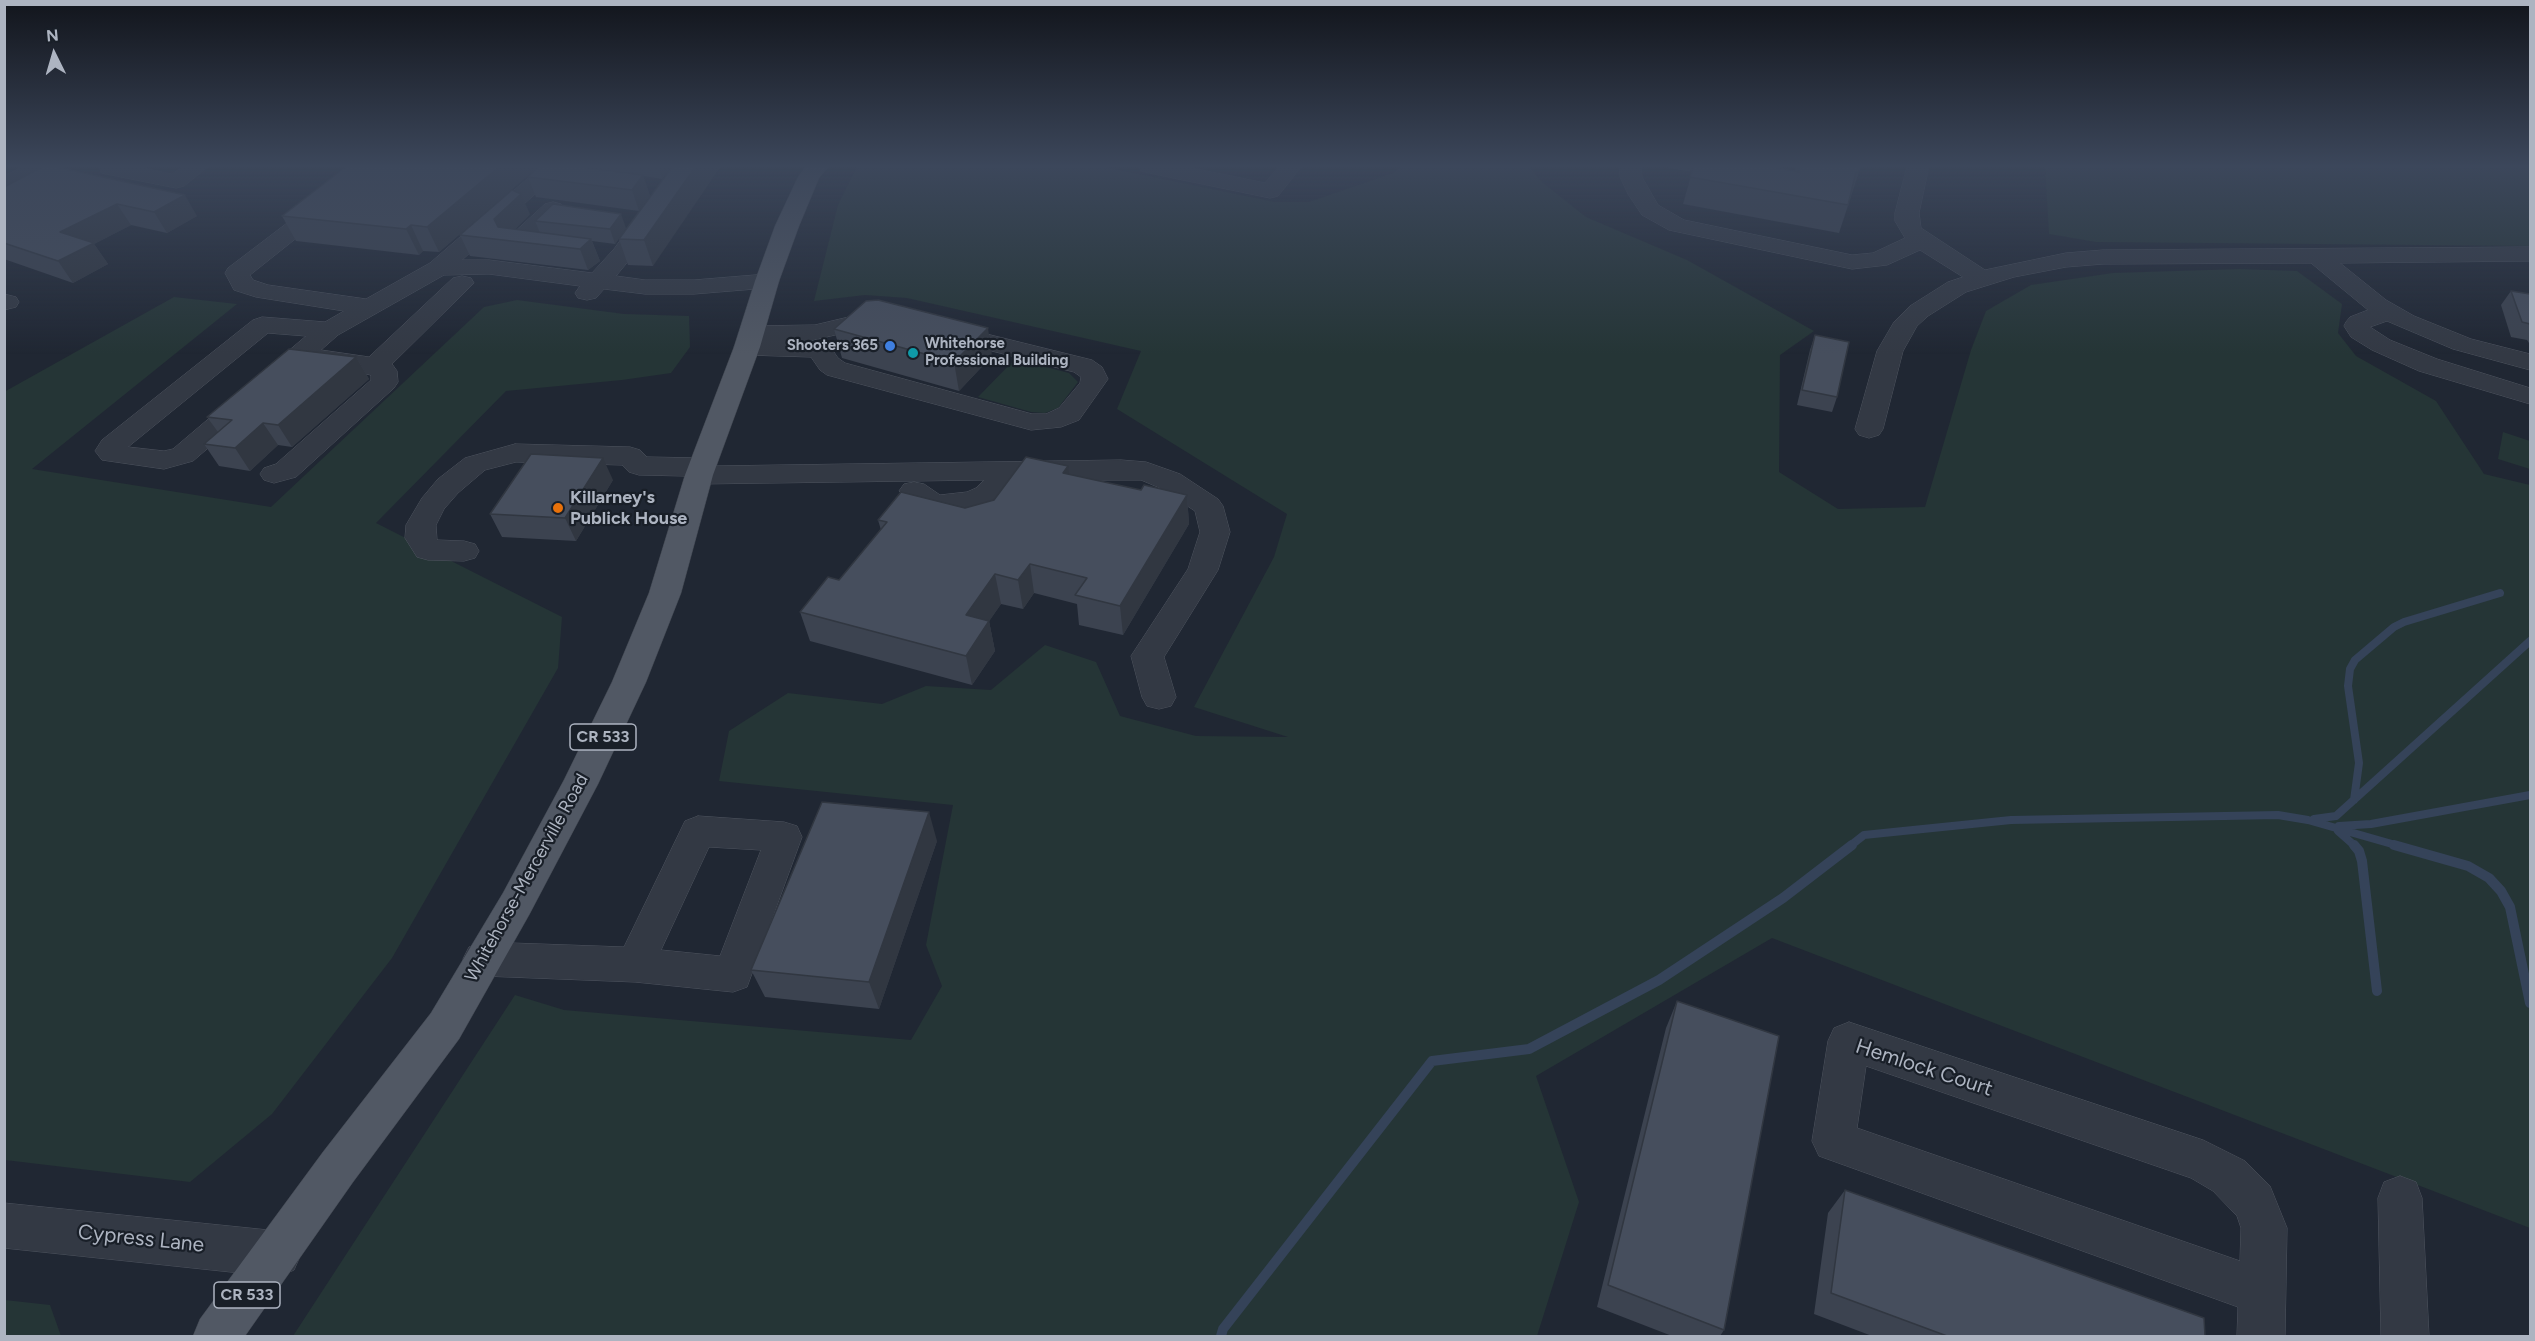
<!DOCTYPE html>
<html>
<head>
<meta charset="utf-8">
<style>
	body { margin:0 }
	#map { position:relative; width:2535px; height:1341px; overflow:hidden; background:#202733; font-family:Figtree,sans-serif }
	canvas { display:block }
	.frame { position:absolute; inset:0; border:6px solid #adb4c1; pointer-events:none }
	.north { position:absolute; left:24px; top:24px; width:60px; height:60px; -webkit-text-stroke:4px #191f28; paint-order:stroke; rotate:355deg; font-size:16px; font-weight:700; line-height:24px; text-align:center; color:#adb4c1 }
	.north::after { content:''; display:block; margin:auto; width:21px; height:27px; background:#adb4c1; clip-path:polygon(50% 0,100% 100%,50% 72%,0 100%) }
</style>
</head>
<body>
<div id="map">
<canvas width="2535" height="1341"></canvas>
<div class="frame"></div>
<div class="north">N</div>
</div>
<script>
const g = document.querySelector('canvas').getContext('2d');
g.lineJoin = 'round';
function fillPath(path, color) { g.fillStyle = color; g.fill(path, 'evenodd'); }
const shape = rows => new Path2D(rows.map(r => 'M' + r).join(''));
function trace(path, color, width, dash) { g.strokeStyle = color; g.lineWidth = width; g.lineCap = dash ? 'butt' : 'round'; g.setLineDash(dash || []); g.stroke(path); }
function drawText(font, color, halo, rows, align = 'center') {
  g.font = font + ' Figtree,sans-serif'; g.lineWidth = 4.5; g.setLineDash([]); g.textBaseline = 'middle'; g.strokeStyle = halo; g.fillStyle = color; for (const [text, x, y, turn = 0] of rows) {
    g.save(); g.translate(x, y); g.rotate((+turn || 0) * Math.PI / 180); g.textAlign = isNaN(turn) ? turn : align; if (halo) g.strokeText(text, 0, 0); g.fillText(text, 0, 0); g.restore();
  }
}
fillPath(shape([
	[857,166,1100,166,1275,202,1309,202,1393,173,1402,166,1529,166,1541,181,1586,217,1687,260,1814,331,1780,355,1779,472,1838,509,1925,507,1971,350,1986,311,2031,285,2113,273,2239,269,2297,271,2342,304,2338,333,2356,356,2436,401,2484,474,2530,485,2530,1228,1772,938,1536,1076,1579,1202,1537,1336,293,1336,515,995,564,1010,911,1040,942,986,926,945,953,805,719,781,729,731,788,693,882,704,926,686,991,690,1045,645,1096,662,1120,716,1196,736,1288,737,1194,707,1274,557,1287,514,1117,409,1141,351,907,298,865,295,814,301,838,205],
	[2045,166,2530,166,2530,246,2096,242,2049,234],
	[174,297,237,304,32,469,271,507,484,307,517,300,624,314,689,316,690,347,671,373,622,380,506,391,376,523,562,617,558,668,392,958,272,1114,190,1182,5,1160,4,392],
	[1015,359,1069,373,1078,382,1058,408,1045,413,1031,412,978,397],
	[2503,432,2530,441,2530,469,2498,459],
	[5,1300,50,1305,61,1336,5,1336]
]), '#253536');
trace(shape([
	[2354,800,2359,763,2348,686,2350,669,2355,660,2394,627,2404,622,2500,593],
	[2314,819,2336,816,2530,641],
	[2339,826,2371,824,2530,795],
	[2338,831,2355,846],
	[1850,846,1864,835,2011,820,2278,815,2308,820,2399,846]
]), '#354359', 8);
trace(shape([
	[2354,845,2359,851,2362,861,2377,991],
	[2394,845,2468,866,2489,878,2501,891,2510,907,2530,1003],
	[1221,1336,1223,1329,1432,1061,1529,1049,1659,980,1783,898,1852,845]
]), '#354359', 10);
const minor = shape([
	[24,166,52,166,49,171,4,192,4,176,24,166],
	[99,166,134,166,172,174,183,166,209,166,184,186,176,188,101,173,99,166],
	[362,166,387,166,250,275,253,280,268,285,366,299,430,263,542,166,566,166,462,260,489,260,592,273,614,249,674,166,696,166,630,259,616,276,645,280,694,280,767,274,776,276,779,281,776,286,767,288,694,294,645,294,604,289,596,298,587,300,578,298,575,293,580,286,489,274,444,275,338,335,321,350,369,357,453,278,462,276,471,278,474,283,392,364,397,371,398,382,394,388,296,477,274,483,264,480,260,474,264,468,276,464,371,380,371,375,307,363,193,461,164,469,102,460,95,451,102,440,253,320,262,317,325,322,344,311,256,297,234,290,225,273,228,268,362,166],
	[268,333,306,336,173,449,164,451,128,447,268,333],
	[1138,166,1183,166,1265,183,1279,166,1302,166,1278,196,1270,198,1149,173,1141,171,1138,166],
	[1619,166,1641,166,1642,177,1658,205,1684,220,1852,255,1873,253,1905,238,1895,221,1895,213,1907,166,1929,166,1919,213,1921,228,1985,270,2066,253,2103,250,2530,247,2530,261,2340,263,2386,300,2414,316,2471,339,2530,354,2530,370,2453,349,2387,321,2370,327,2390,340,2437,359,2530,388,2530,404,2419,371,2372,350,2351,337,2344,326,2346,322,2350,317,2368,310,2311,263,2103,264,2066,267,2014,277,1966,292,1928,316,1917,326,1903,351,1883,429,1879,435,1869,438,1859,435,1855,429,1877,351,1894,322,1910,306,1948,282,1963,277,1920,250,1887,265,1852,269,1669,230,1642,215,1628,194,1620,177,1619,166],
	[553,202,561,204,564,209,536,237,553,240,557,245,553,250,545,252,509,247,505,242,509,237,545,204,553,202],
	[4,294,16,297,19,302,16,307,4,310,4,294],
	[878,310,887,313,891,318,887,323,809,341,829,345,838,358,845,363,1032,414,1046,414,1059,408,1080,383,1081,377,1074,372,937,337,933,332,937,327,946,324,1092,360,1102,367,1108,379,1079,420,1061,427,1031,430,827,375,820,370,811,357,747,355,738,353,734,347,738,341,744,340,738,334,742,329,751,326,815,325,878,310],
	[515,444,630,447,640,450,647,457,702,458,712,461,715,466,1121,460,1146,462,1180,474,1218,499,1223,506,1230,532,1218,570,1164,657,1176,697,1171,706,1159,709,1147,706,1142,697,1131,656,1188,569,1200,532,1195,511,1160,488,1141,480,1017,480,996,502,972,511,940,515,917,509,899,491,904,484,914,482,924,484,940,495,967,492,976,488,984,480,699,484,689,481,685,476,639,475,629,472,622,465,516,462,485,470,458,493,444,509,436,525,437,540,464,541,475,544,479,551,475,558,464,561,428,560,417,557,405,538,406,525,422,498,438,479,465,458,515,444],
	[698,816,784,822,797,826,802,837,747,987,733,992,635,982,483,976,469,971,463,959,469,947,483,942,624,947,685,821,698,816],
	[709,847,761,850,720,956,661,950,709,847],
	[1849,1022,2203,1140,2245,1161,2270,1186,2287,1228,2285,1336,2237,1336,2238,1307,1819,1156,1812,1141,1828,1041,1834,1028,1849,1022],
	[1866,1066,2191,1178,2213,1191,2237,1216,2241,1228,2240,1261,1857,1128,1866,1066],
	[2400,1176,2416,1182,2422,1198,2429,1336,2381,1336,2378,1198,2384,1182,2400,1176],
	[4,1203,278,1231,294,1238,301,1254,294,1270,278,1277,4,1248,4,1203]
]);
const major = shape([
	[806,166,829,166,819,178,799,226,779,281,760,347,713,475,681,593,646,682,598,784,529,915,459,1039,353,1182,245,1336,193,1336,200,1319,323,1152,431,1013,503,893,564,780,612,682,649,593,685,475,734,347,755,281,775,226,798,177,806,166]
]);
trace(minor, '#4e545f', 1);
trace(major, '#3d434d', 1);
fillPath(minor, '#333944');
fillPath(major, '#515864');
fillPath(shape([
	[539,166,672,166,662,179,643,176,650,196,639,211,536,197,528,177],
	[539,166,439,252,423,251,419,255,296,241,282,216],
	[673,166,653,266,628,265,619,239],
	[1669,166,1768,166,1795,171,1796,166,1860,166,1859,172,1839,233,1683,204,1692,172,1668,168],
	[4,187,197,216,167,233,131,225,94,244,108,264,73,283,4,259],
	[530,214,515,229,540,233,535,221,626,228,615,244,592,241,600,261,588,270,470,256,460,235],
	[2511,291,2530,294,2530,344,2529,343,2527,340,2511,337,2501,305],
	[834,329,992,356,959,391,842,358],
	[1815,335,1837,397,1832,412,1797,405,1810,350],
	[356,357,369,379,292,447,278,445,250,471,219,466,204,444,218,432,207,417],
	[1069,474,1141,490,1187,495,1189,524,1123,635,1079,625,1077,604,1034,593,1023,609,1001,604,989,621,995,651,972,685,810,641,800,612,839,580,881,530,878,520,965,508,994,500],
	[613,480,576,541,502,537,490,514],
	[937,841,879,1009,765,997,751,970],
	[1677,1001,1724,1330,1720,1336,1672,1336,1597,1307,1666,1028],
	[1845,1190,2205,1336,1872,1336,1814,1314,1828,1213]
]), '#3c4350');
fillPath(shape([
	[500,166,539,166,439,252,427,227],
	[658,166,672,166,662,179],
	[696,166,721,166,653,266,644,240],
	[643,175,650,196,639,211,632,190],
	[521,194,530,214,503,241,494,219],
	[185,195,197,216,167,233,154,212],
	[117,204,131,225,94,244,108,264,73,283,58,261,60,232],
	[621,214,626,228,615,244,610,229],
	[411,225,423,251,419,255,406,229],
	[591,239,600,261,588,270,580,249],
	[988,328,992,356,959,391,954,362],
	[356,357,369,379,292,447,278,425],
	[263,423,278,445,250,471,235,448],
	[603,458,613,480,576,541,565,518],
	[1068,466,1071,496,1063,473],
	[1187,495,1189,524,1123,635,1120,606],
	[1030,564,1034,593,1023,609,1018,580],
	[995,574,1001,604,973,645,966,615],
	[989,621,995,651,972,685,966,656],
	[929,812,937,841,879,1009,869,982]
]), '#313741');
const building = shape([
	[44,166,52,166,185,195,154,212,117,204,60,232,94,243,58,261,4,243,4,187,44,166],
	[347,166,500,166,427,227,411,225,406,229,282,216,347,166],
	[539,166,573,166,643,175,632,190,528,177,539,166],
	[673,166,696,166,644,240,619,239,673,166],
	[1694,166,1768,166,1799,172,1799,166,1860,166,1859,172,1856,172,1848,205,1690,177,1694,166],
	[512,190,521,194,494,219,498,227,591,239,580,249,460,235,512,190],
	[553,204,621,214,610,229,535,221,553,204],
	[2511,291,2530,294,2530,324,2522,322,2511,291],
	[878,300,988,328,954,362,834,329,866,301,878,300],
	[1815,335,1849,342,1837,397,1802,390,1815,335],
	[289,349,356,357,278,425,263,423,235,448,204,444,232,420,207,417,289,349],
	[531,454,603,458,565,518,490,514,531,454],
	[1026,457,1068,466,1063,473,1141,490,1144,485,1187,495,1120,606,1075,595,1087,578,1030,564,1018,580,995,574,966,615,989,621,966,656,800,612,828,577,839,580,887,522,878,520,901,492,965,508,994,500,1026,457],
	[822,802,929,812,869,982,751,970,822,802],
	[1677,1001,1779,1036,1724,1330,1608,1285,1677,1001],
	[1845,1190,2204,1318,2205,1336,1947,1336,1831,1293,1845,1190]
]);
fillPath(building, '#464e5d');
trace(building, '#313741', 1.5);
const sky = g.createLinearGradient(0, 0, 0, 354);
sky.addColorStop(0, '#12151c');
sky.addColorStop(0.47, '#3c475b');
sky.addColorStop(1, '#3c475b00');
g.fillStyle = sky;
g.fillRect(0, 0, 2535, 354);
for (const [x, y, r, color] of [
	[890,346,6,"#3f7fe0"],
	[913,353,6,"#0f9aa8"],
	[558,508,6,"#e8710a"]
]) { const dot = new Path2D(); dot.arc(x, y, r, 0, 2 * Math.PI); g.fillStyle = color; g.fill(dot); trace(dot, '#191f28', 2); }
drawText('bold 15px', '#adb4c1', '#191f28', [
	["Whitehorse",925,344],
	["Professional Building",925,361],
	["Shooters 365",878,346,"right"]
], 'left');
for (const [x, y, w] of [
	[603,737,66],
	[247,1295,66]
]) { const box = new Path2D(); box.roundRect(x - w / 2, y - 13, w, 26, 4.5); g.fillStyle = '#191f28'; g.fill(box); trace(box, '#adb4c1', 1.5); }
drawText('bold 16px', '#adb4c1', null, [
	["CR 533",603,737],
	["CR 533",247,1295]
]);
drawText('bold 18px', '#adb4c1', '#191f28', [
	["Killarney's",570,498],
	["Publick House",570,519]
], 'left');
drawText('18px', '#adb4c1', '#191f28', [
	["Whitehorse-Mercerville Road",527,878,-61]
]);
drawText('21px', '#adb4c1', '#191f28', [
	["Hemlock Court",1924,1068,18],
	["Cypress Lane",141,1239,6]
]);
</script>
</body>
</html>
